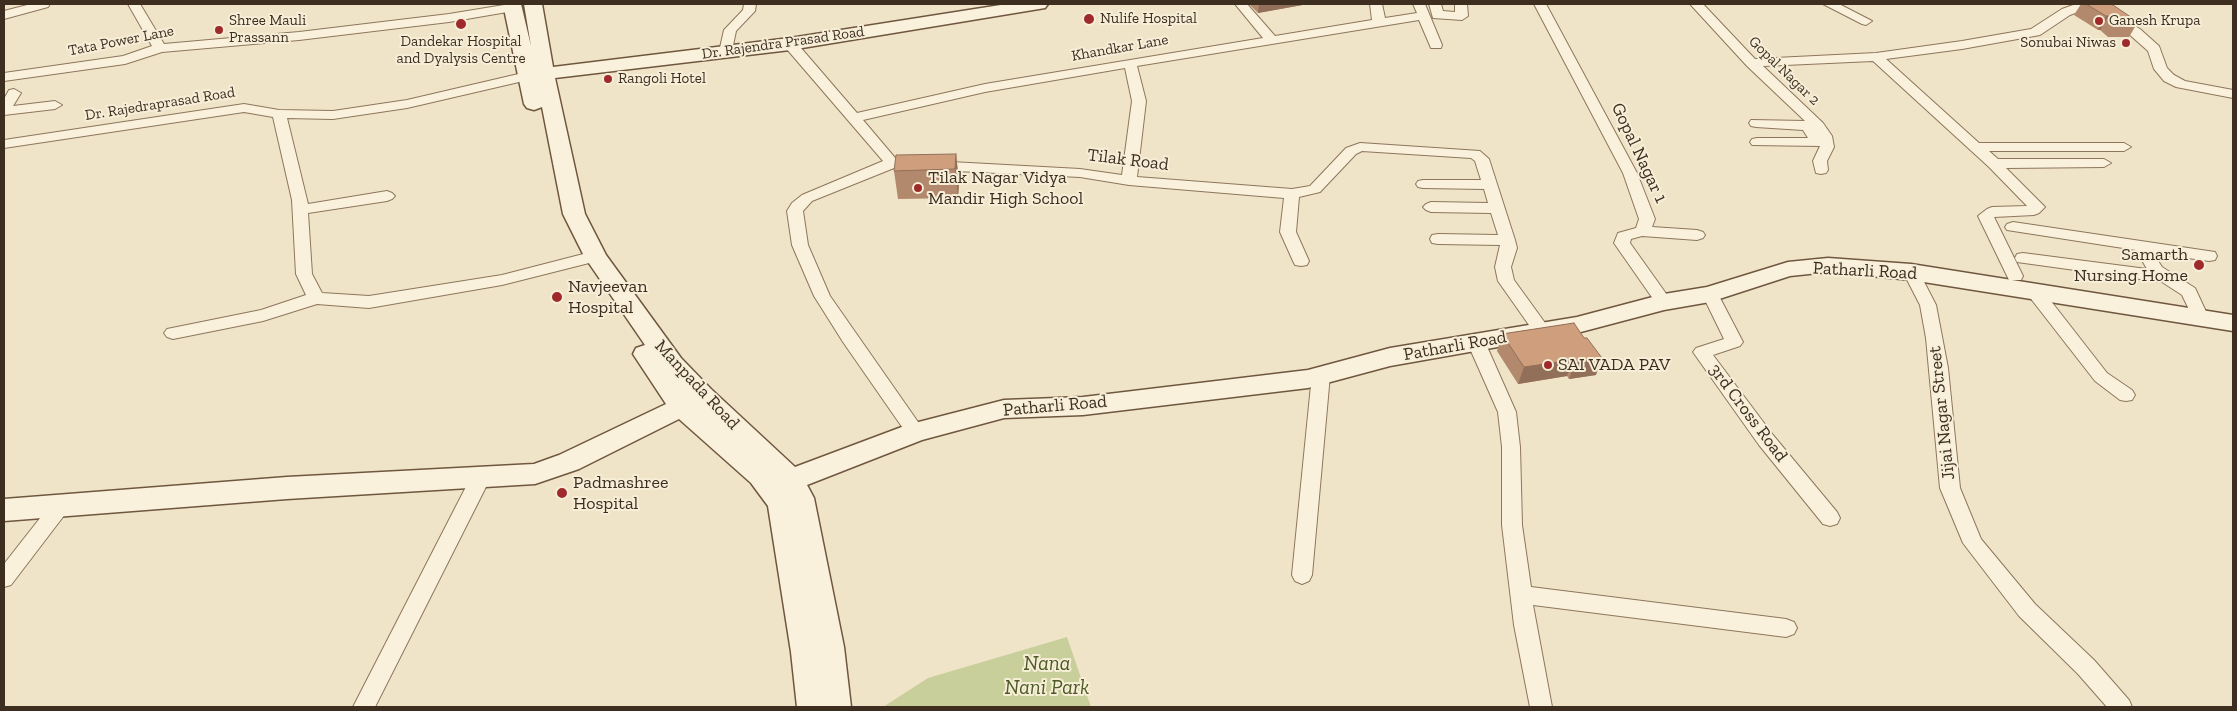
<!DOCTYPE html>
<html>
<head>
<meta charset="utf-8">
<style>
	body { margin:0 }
	#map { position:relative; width:2237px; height:711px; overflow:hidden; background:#f0e4c8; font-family:"Zilla Slab",serif }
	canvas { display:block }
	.frame { position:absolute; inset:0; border:5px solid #3d2e20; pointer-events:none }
</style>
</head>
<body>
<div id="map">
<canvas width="2237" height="711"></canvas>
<div class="frame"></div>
</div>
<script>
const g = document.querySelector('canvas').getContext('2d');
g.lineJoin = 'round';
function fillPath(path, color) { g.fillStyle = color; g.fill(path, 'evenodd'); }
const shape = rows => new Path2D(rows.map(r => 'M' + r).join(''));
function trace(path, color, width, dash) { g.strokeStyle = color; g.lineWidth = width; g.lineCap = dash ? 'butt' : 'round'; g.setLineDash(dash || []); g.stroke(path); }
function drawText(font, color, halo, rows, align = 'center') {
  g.font = font + ' "Zilla Slab",serif'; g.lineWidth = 4; g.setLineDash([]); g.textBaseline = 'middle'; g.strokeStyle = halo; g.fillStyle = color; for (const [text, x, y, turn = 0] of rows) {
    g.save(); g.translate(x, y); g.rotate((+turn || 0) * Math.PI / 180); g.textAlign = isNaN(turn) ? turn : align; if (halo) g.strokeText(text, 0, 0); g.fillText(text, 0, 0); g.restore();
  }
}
fillPath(shape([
	[1067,637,1091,707,883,707,928,678]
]), '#c9cf9b');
const street = shape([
	[31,4,50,4,48,7,4,19,4,11,31,4],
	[128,4,140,4,164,44,299,32,449,14,510,4,517,4,519,7,513,11,449,22,299,40,162,52,125,64,4,81,4,73,123,56,152,46,128,4],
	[744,4,756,4,755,11,736,31,731,55,721,55,719,52,724,30,743,10,744,4],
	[1235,4,1247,4,1275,36,1372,20,1370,4,1382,4,1385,18,1417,13,1413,4,1425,4,1442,45,1441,48,1431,48,1419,20,1137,66,1146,101,1137,177,1292,189,1310,186,1346,148,1360,143,1480,151,1489,159,1515,240,1517,248,1511,267,1514,280,1548,327,1551,331,1548,335,1542,337,1536,335,1498,281,1495,267,1500,245,1438,244,1432,243,1430,239,1432,235,1438,234,1498,235,1491,213,1431,212,1426,210,1423,207,1426,204,1431,202,1488,203,1484,189,1423,188,1418,187,1416,184,1418,181,1423,180,1481,180,1475,161,1471,158,1362,151,1356,154,1320,192,1299,197,1296,232,1309,261,1307,265,1301,266,1295,265,1293,261,1280,232,1284,198,1129,185,1080,177,894,168,812,201,803,211,808,245,830,296,925,432,923,437,916,439,909,437,843,342,814,296,792,245,787,211,792,203,802,195,883,161,785,47,784,44,785,41,795,41,857,113,985,84,1263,38,1235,4],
	[1125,68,1132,101,1122,175,1080,169,896,159,863,120,985,92,1125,68],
	[1429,4,1441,4,1443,11,1455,12,1455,4,1467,4,1468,16,1462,20,1433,18,1429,4],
	[1534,4,1546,4,1637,173,1655,219,1652,227,1697,230,1703,232,1705,235,1703,238,1697,240,1642,236,1631,239,1630,243,1672,302,1670,306,1664,308,1658,306,1614,243,1618,233,1636,228,1639,219,1623,173,1534,4],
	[1690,4,1703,4,1755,59,1876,53,1962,41,2031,29,2062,9,2076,4,2089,4,2088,8,2070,15,2040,35,1962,49,1886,59,1979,143,2124,143,2131,147,2124,151,1989,151,1998,159,2104,159,2111,163,2104,167,2006,168,2045,207,2039,213,2034,215,1994,217,2023,276,2021,280,2009,280,1978,216,1987,209,1992,207,2027,206,1989,167,1873,61,1763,66,1823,123,1832,136,1834,147,1827,161,1828,170,1826,173,1821,174,1816,173,1813,161,1820,146,1752,145,1750,142,1752,139,1757,138,1808,138,1803,130,1756,127,1751,126,1749,123,1751,120,1805,121,1747,66,1690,4],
	[1823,4,1839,4,1872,21,1866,25,1862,24,1823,4],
	[2114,14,2140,29,2159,46,2167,68,2174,75,2185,81,2233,90,2233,98,2176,87,2164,81,2154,69,2148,51,2130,35,2110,21,2108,18,2114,14],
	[527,72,532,73,534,76,532,79,407,108,333,119,287,118,308,204,387,191,392,193,395,196,392,199,387,201,308,213,312,274,322,293,369,296,502,275,595,251,601,252,603,256,601,260,502,285,369,308,317,304,263,321,173,339,167,337,164,333,167,329,261,310,306,295,296,274,292,200,273,117,244,112,4,148,4,140,244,104,279,110,333,111,407,100,527,72],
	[14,89,21,93,13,106,55,101,62,105,55,109,4,115,4,99,9,90,14,89],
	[2013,222,2215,252,2217,256,2215,260,2209,261,2153,253,2162,267,2195,288,2209,318,2207,322,2201,324,2195,322,2182,295,2162,282,2017,262,2015,258,2017,254,2023,253,2147,269,2136,250,2007,230,2005,227,2007,224,2013,222],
	[1911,267,1917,268,1936,305,1948,368,1960,488,1981,539,2035,604,2094,660,2129,700,2132,707,2107,707,2078,674,2019,616,1963,543,1940,488,1926,338,1920,305,1903,272,1905,268,1911,267],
	[2034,286,2040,287,2107,373,2132,390,2135,395,2132,400,2126,401,2120,400,2095,381,2028,295,2026,291,2028,287,2034,286],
	[1710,289,1716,290,1718,294,1743,342,1740,346,1713,355,1773,435,1837,512,1840,518,1837,524,1830,526,1823,524,1759,445,1693,352,1696,348,1724,339,1702,294,1704,290,1710,289],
	[1476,336,1482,338,1485,342,1516,412,1520,447,1522,525,1531,587,1786,619,1794,622,1797,628,1794,634,1786,637,1533,605,1552,707,1530,707,1514,625,1502,525,1502,447,1498,412,1467,342,1470,338,1476,336],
	[1321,369,1327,371,1330,375,1312,575,1309,581,1302,584,1295,581,1292,575,1312,375,1315,371,1321,369],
	[481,470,488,472,491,477,375,707,353,707,471,477,474,472,481,470],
	[62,496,69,499,72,504,69,509,11,585,4,587,4,564,55,499,62,496]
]);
const secondary = shape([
	[503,4,521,4,531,46,524,4,542,4,553,67,790,38,1007,4,1048,4,1045,8,1039,9,790,50,555,78,585,214,606,255,681,358,711,389,795,467,907,425,1004,400,1083,397,1308,370,1390,348,1577,317,1664,294,1707,287,1788,262,1828,258,1911,264,2233,315,2233,331,1911,280,1828,272,1790,276,1710,302,1664,310,1577,333,1390,366,1308,388,1083,415,1004,418,922,440,807,485,814,498,844,647,851,707,797,707,791,652,768,506,751,483,679,419,579,469,535,484,287,499,4,521,4,499,287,477,534,464,559,455,666,404,633,354,636,348,645,345,584,256,563,214,542,107,534,110,527,108,524,104,503,4]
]);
trace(street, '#8d765c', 2);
trace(secondary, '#6f573f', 3);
fillPath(street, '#faf1dc');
fillPath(secondary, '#faf1dc');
fillPath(shape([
	[1249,4,1308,4,1258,13],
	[2081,4,2109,4,2138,22,2129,37,2108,37,2100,30,2098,30,2074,15],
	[956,154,959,182,958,198,898,199,894,171],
	[1574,323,1596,375,1569,379,1567,376,1518,384,1497,351,1502,334]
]), '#b2896c');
fillPath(shape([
	[1259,4,1308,4,1258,13],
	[2106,16,2109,16,2100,30,2098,30],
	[956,154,959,182,958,198,955,169],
	[1602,358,1596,375,1569,379,1575,363],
	[1573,360,1567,376,1518,384,1524,367]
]), '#916f58');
const building = shape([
	[2086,4,2109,4,2113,5,2138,22,2117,22,2109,16,2106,16,2086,4],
	[956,154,955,169,894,171,896,155,956,154],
	[1574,323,1584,338,1587,338,1602,358,1575,363,1573,360,1524,367,1502,334,1574,323]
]);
fillPath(building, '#cf9f7d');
trace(building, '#916f58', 1);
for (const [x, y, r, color] of [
	[1089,19,6,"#9e2a2b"],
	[2099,21,5,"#9e2a2b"],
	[461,24,6,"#9e2a2b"],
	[219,30,5,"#9e2a2b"],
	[2126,43,5,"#9e2a2b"],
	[608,79,5,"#9e2a2b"],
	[918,188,5,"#9e2a2b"],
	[2199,265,6,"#9e2a2b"],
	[557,297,6,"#9e2a2b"],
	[1548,365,5,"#9e2a2b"],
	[562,493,6,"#9e2a2b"]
]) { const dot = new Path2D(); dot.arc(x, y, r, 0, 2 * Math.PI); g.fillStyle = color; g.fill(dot); trace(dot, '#f7eed8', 2); }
drawText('15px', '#3d2e20', '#f7eed8', [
	["Nulife Hospital",1100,19],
	["Shree Mauli",229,21],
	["Prassann",229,38],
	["Ganesh Krupa",2109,21],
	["Dandekar Hospital",461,42,"center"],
	["and Dyalysis Centre",461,59,"center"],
	["Sonubai Niwas",2116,43,"right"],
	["Rangoli Hotel",618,79]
], 'left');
drawText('15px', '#3d2e20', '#f7eed8', [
	["Tata Power Lane",121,41,-11],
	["Dr. Rajendra Prasad Road",783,43,-8],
	["Khandkar Lane",1120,48,-10],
	["Gopal Nagar 2",1784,71,44],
	["Dr. Rajedraprasad Road",160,104,-9]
]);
drawText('18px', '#3d2e20', '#f7eed8', [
	["Gopal Nagar 1",1639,153,65],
	["Tilak Road",1128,160,7],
	["Patharli Road",1865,271,3],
	["Patharli Road",1455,346,-10],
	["Manpada Road",697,385,47],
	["Patharli Road",1055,406,-5],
	["3rd Cross Road",1748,413,53],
	["Jijai Nagar Street",1942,413,-96]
]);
drawText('18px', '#3d2e20', '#f7eed8', [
	["Tilak Nagar Vidya",928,178],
	["Mandir High School",928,199],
	["Samarth",2188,255,"right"],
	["Nursing Home",2188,276,"right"],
	["Navjeevan",568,287],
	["Hospital",568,308],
	["SAI VADA PAV",1558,365],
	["Padmashree",573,483],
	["Hospital",573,504]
], 'left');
drawText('italic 21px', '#4d5a26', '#f7eed8', [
	["Nana",1047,664],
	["Nani Park",1047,688]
]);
</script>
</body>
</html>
